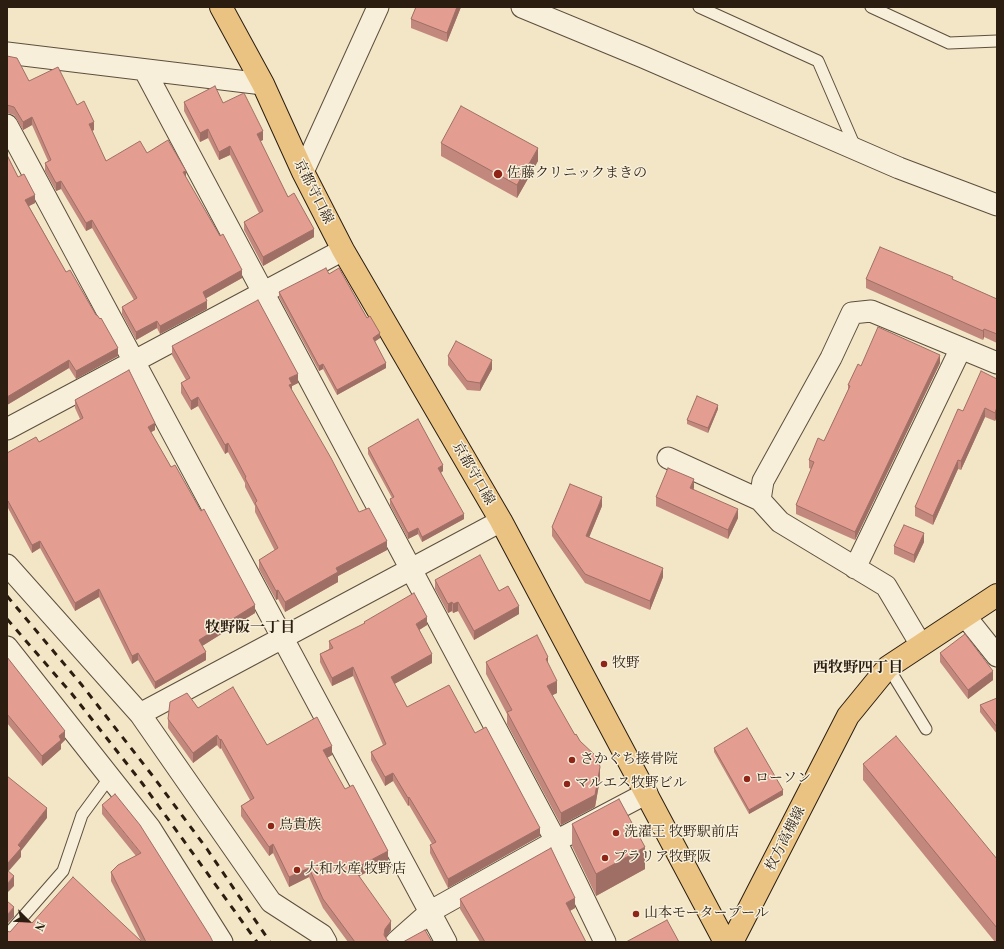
<!DOCTYPE html>
<html>
<head>
<meta charset="utf-8">
<style>
	body { margin:0 }
	#map { position:relative; width:1004px; height:949px; overflow:hidden; background:#f3e6c6; font-family:"Libre Bodoni",serif }
	canvas { display:block }
	.frame { position:absolute; inset:0; border:8px solid #2b1d10; pointer-events:none }
	.north { position:absolute; left:8px; top:901px; width:40px; height:40px; -webkit-text-stroke:3px #f7efda; paint-order:stroke; rotate:114deg; font-size:11px; font-weight:700; line-height:16px; text-align:center; color:#2b1d10 }
	.north::after { content:''; display:block; margin:auto; width:14px; height:18px; background:#2b1d10; clip-path:polygon(50% 0,100% 100%,50% 72%,0 100%) }
</style>
</head>
<body>
<div id="map">
<canvas width="1004" height="949"></canvas>
<div class="frame"></div>
<div class="north">N</div>
</div>
<script>
const g = document.querySelector('canvas').getContext('2d');
g.lineJoin = 'round';
const shape = rows => new Path2D(rows.map(r => 'M' + r).join(''));
function trace(path, color, width, dash) { g.strokeStyle = color; g.lineWidth = width; g.lineCap = dash ? 'butt' : 'round'; g.setLineDash(dash || []); g.stroke(path); }
function fillPath(path, color) { g.fillStyle = color; g.fill(path, 'evenodd'); }
function drawText(font, color, halo, rows, align = 'center') {
  g.font = font + ' "Libre Bodoni","Noto Serif JP",serif'; g.lineWidth = 3; g.setLineDash([]); g.textBaseline = 'middle'; g.strokeStyle = halo; g.fillStyle = color; for (const [text, x, y, turn = 0] of rows) {
    g.save(); g.translate(x, y); g.rotate((+turn || 0) * Math.PI / 180); g.textAlign = isNaN(turn) ? turn : align; if (halo) g.strokeText(text, 0, 0); g.fillText(text, 0, 0); g.restore();
  }
}
const lane = shape([
	[699,7,818,61,856,149],
	[871,7,949,43,997,41],
	[888,667,926,729],
	[7,935,63,871,82,815,110,777]
]);
const street = shape([
	[522,7,643,57,899,168,997,205],
	[7,53,263,84],
	[145,71,556,841,605,942],
	[7,125,446,942],
	[303,172,378,7],
	[7,429,343,250],
	[668,458,760,500],
	[7,565,140,714,271,902,322,935,326,942],
	[855,568,961,348],
	[965,616,997,656],
	[921,645,886,586,780,522,760,500,763,481,831,358,852,313,871,311,997,363],
	[7,647,150,828,222,942],
	[140,714,501,521],
	[396,942,431,911,556,841,647,793]
]);
const primary = shape([
	[221,7,263,84,303,172,343,250,501,521,725,942],
	[732,942,848,716,888,667,997,595]
]);
trace(lane, '#5d4f3e', 13);
trace(street, '#5d4f3e', 23);
trace(primary, '#2b1d10', 24);
trace(lane, '#f7efda', 11);
trace(street, '#f7efda', 21);
trace(primary, '#eac383', 22);
trace(shape([
	[7,596,81,684,152,775,207,849,270,942],
	[7,619,72,694,142,783,257,942]
]), '#2b1d10', 3, [7, 7]);
fillPath(shape([
	[416,7,461,7,447,42,411,28,411,19],
	[7,56,29,81,77,105,94,130,92,131,106,161,147,153,186,177,242,278,206,298,207,309,160,334,157,328,136,340,122,314,122,307,134,300,92,228,86,231,61,189,56,191,45,171,45,163,48,161,32,125,23,130,14,115,7,113],
	[184,102,223,103,263,140,260,141,288,197,314,237,263,266,244,230,244,222,259,213,230,155,219,160,208,138,200,142,184,111],
	[441,143,538,161,517,198,441,156],
	[7,155,18,177,35,203,29,206,66,272,118,356,76,379,69,368,7,405],
	[329,274,367,318,380,338,375,341,386,368,337,395,323,369,319,371,279,297,279,292],
	[866,279,953,280,997,299,997,343,984,337,983,340,866,288],
	[172,346,298,383,292,386,292,391,359,512,387,550,338,576,338,582,285,612,278,599,276,600,259,569,259,560,275,551,255,512,255,506,245,487,245,483,228,452,225,454,198,406,191,410,181,393,181,383,186,380,172,355],
	[448,356,492,369,480,391,467,390,448,365],
	[940,363,855,540,796,514,796,505,811,469,809,468,809,460,824,441,848,390,848,385,861,366],
	[997,379,997,416,995,421,985,417,961,470,958,469,933,525,915,516,915,507,963,411],
	[75,400,155,430,151,432,255,613,202,646,206,660,155,689,138,660,132,664,99,597,75,611,40,548,32,553,8,508,7,509,7,453,39,442,80,419,75,408],
	[718,409,708,433,687,424,687,420],
	[368,448,443,471,441,473,464,519,422,542,418,534,408,539,390,505,390,499,392,498,368,454],
	[694,488,693,489,738,518,728,539,656,506,656,497],
	[602,506,589,537,663,577,650,610,585,583,552,536,552,527],
	[924,542,914,563,894,554,894,546],
	[435,580,499,591,519,614,474,640,458,611,453,613,452,611,448,613,435,589],
	[364,622,427,625,419,630,432,663,394,684,407,707,475,733,540,836,448,888,430,853,430,845,432,844,409,805,408,806,393,781,385,786,371,760,371,752,383,745,353,676,332,686,320,662,320,654,329,649,329,641,364,624],
	[940,653,993,680,968,699,940,662],
	[7,657,65,740,61,744,61,749,42,766,7,723],
	[486,662,548,664,557,693,552,695,600,779,595,807,561,825,507,724,507,714,486,674],
	[997,698,997,734,980,712,980,705],
	[198,708,267,745,332,755,327,758,345,789,388,861,359,876,391,930,386,937,387,940,390,942,348,942,323,908,309,877,289,887,273,853,269,856,241,816,241,806,250,800,221,748,220,749,217,745,193,763,168,728,168,719],
	[714,748,783,795,749,814,714,752],
	[863,764,997,859,997,942,995,942,863,780],
	[102,805,213,942,7,942,10,932,32,923,141,941,111,881,111,872,136,856,102,814],
	[572,824,645,869,596,896,572,846],
	[460,899,575,908,570,911,586,942,480,942,460,909]
]), '#c3887d');
fillPath(shape([
	[457,7,461,7,447,42,447,33],
	[32,117,32,125,23,130,23,122],
	[94,122,94,130,89,132,89,124],
	[208,129,208,138,200,142,200,133],
	[263,131,263,140,257,143,257,134],
	[230,146,230,155,219,160,219,152],
	[538,148,538,161,517,198,517,185],
	[186,171,186,179,183,172],
	[61,181,61,189,56,191,56,183],
	[35,195,35,203,25,208,25,200],
	[92,220,92,228,86,231,86,223],
	[314,229,314,237,263,266,263,257],
	[242,270,242,278,203,300,203,292],
	[207,301,207,309,160,334,160,326],
	[157,321,157,328,136,340,136,332],
	[984,329,984,337,983,340,983,331],
	[380,333,380,338,373,343,373,338],
	[118,348,118,356,76,379,76,371],
	[940,355,940,363,855,540,855,532],
	[69,360,69,368,7,405,7,397],
	[492,360,492,369,480,391,480,383],
	[386,363,386,368,337,395,337,390],
	[323,364,323,369,319,371,319,366],
	[298,374,298,383,292,386,292,393,289,394,289,378],
	[198,397,198,406,191,410,191,401],
	[718,405,718,409,708,433,708,428],
	[997,407,997,416,995,421,995,413],
	[985,408,985,417,961,470,961,461],
	[155,423,155,430,148,434,148,427],
	[228,443,228,452,225,454,225,445],
	[958,460,958,469,933,525,933,516],
	[443,465,443,471,438,474,438,468],
	[694,479,694,488,690,496,690,488],
	[602,497,602,506,586,545,586,536],
	[7,501,8,501,8,508,7,509],
	[738,509,738,518,728,539,728,530],
	[464,514,464,519,422,542,422,537],
	[418,528,418,534,408,539,408,533],
	[924,533,924,542,914,563,914,555],
	[40,541,40,548,32,553,32,545],
	[387,541,387,550,338,576,338,582,285,612,285,602,336,568],
	[663,568,663,577,650,610,650,601],
	[99,589,99,597,75,611,75,603],
	[278,590,278,599,276,600,276,591],
	[452,602,452,611,448,613,448,604],
	[458,602,458,611,453,613,453,604],
	[255,605,255,613,199,648,199,640],
	[519,606,519,614,474,640,474,631],
	[427,617,427,625,416,632,416,624],
	[206,652,206,660,155,689,155,682],
	[138,653,138,660,132,664,132,656],
	[432,654,432,663,391,686,391,677],
	[548,657,548,669,546,659],
	[353,667,353,676,332,686,332,678],
	[993,671,993,680,968,699,968,690],
	[557,681,557,693,547,698,547,686],
	[65,731,65,740,61,744,61,749,42,766,42,756,59,736],
	[217,735,217,745,193,763,193,753],
	[221,739,221,748,220,749,220,740],
	[332,746,332,755,323,760,323,750],
	[600,767,600,779,595,807,561,825,561,813],
	[393,773,393,781,385,786,385,777],
	[783,790,783,795,749,814,749,810],
	[409,797,409,805,408,806,408,798],
	[47,808,47,818,21,851,21,857,7,873,7,864,18,845],
	[540,828,540,836,448,888,448,879],
	[273,844,273,853,269,856,269,847],
	[645,847,645,869,596,896,596,874],
	[388,851,388,861,354,879,354,869],
	[309,868,309,877,289,887,289,877],
	[14,876,14,886,7,893,7,884],
	[575,898,575,908,566,913,566,903],
	[14,907,14,917,7,924,7,915],
	[391,921,391,930,385,939,384,942,385,929]
]), '#9f6f66');
const building = shape([
	[416,7,457,7,447,33,411,19,416,7],
	[7,56,17,58,29,81,58,67,77,105,84,101,94,122,89,124,106,161,140,141,147,153,168,140,186,171,183,172,220,236,223,234,242,270,203,292,207,301,160,326,157,321,136,332,122,307,137,298,92,220,86,223,61,181,56,183,45,163,51,160,32,117,23,122,14,107,7,105,7,56],
	[215,86,223,103,244,93,263,131,257,134,288,197,294,193,314,229,263,257,244,222,263,211,230,146,219,152,208,129,200,133,184,102,215,86],
	[461,106,538,148,517,185,441,143,461,106],
	[7,155,18,177,24,174,35,195,25,200,66,272,70,270,96,315,97,315,100,319,101,318,118,348,76,371,69,360,7,397,7,155],
	[880,247,953,277,952,279,997,299,997,334,984,329,983,331,866,279,880,247],
	[326,268,329,274,339,268,367,318,370,316,380,333,373,338,386,363,337,390,323,364,319,366,279,292,326,268],
	[258,300,298,374,289,378,292,384,289,385,331,458,359,512,369,508,387,541,336,568,338,572,285,602,278,590,276,591,259,560,278,548,255,503,257,501,245,478,246,477,228,443,225,445,198,397,191,401,181,383,190,378,172,346,258,300],
	[878,327,940,355,855,532,796,505,814,462,809,460,818,438,824,441,850,386,848,385,858,364,861,366,878,327],
	[456,341,492,360,480,383,467,381,448,356,456,341],
	[129,370,155,423,148,427,171,467,175,465,201,511,204,509,255,605,199,640,206,652,155,682,138,653,132,656,99,589,75,603,40,541,32,545,8,501,7,501,7,453,36,437,39,442,83,418,75,400,129,370],
	[981,371,997,379,997,407,995,413,985,408,961,461,958,460,933,516,915,507,958,409,963,411,981,371],
	[697,396,718,405,708,428,687,420,697,396],
	[418,419,443,465,438,468,464,514,422,537,418,528,408,533,390,499,394,497,368,448,418,419],
	[668,468,694,479,690,488,738,509,728,530,656,497,668,468],
	[570,484,602,497,586,536,663,568,650,601,585,574,552,527,570,484],
	[904,525,924,533,914,555,894,546,904,525],
	[480,555,499,591,508,586,519,606,474,631,458,602,453,604,452,602,448,604,435,580,480,555],
	[414,593,427,617,416,624,432,654,391,677,407,707,449,685,475,733,486,727,540,828,448,879,430,845,436,842,409,797,408,798,393,773,385,777,371,752,386,744,353,667,332,678,320,654,333,648,329,641,365,623,364,622,414,593],
	[965,634,993,671,968,690,940,653,965,634],
	[537,635,548,657,546,659,557,681,547,686,575,735,576,734,580,741,598,758,600,767,595,795,561,813,507,712,512,710,486,662,537,635],
	[7,657,65,731,59,736,61,740,42,756,7,714,7,657],
	[233,687,267,745,317,717,332,746,323,750,345,789,353,785,388,851,354,869,391,921,385,929,384,935,387,940,390,942,355,942,323,899,309,868,289,877,273,844,269,847,241,806,254,798,221,739,220,740,217,735,193,753,168,719,170,702,187,693,198,708,233,687],
	[997,698,997,727,980,705,997,698],
	[747,728,783,790,749,810,714,748,747,728],
	[896,736,997,859,997,928,863,764,896,736],
	[7,776,47,808,18,845,21,848,7,864,7,776],
	[115,794,140,825,210,936,213,942,146,942,111,872,118,865,141,853,102,805,115,794],
	[619,799,645,847,596,874,572,824,619,799],
	[551,848,575,898,566,903,586,942,485,942,460,899,551,848],
	[7,870,14,876,7,884,7,870],
	[73,877,142,942,7,942,7,931,10,932,24,916,32,923,73,877],
	[7,901,14,907,7,915,7,901],
	[667,920,679,942,626,942,667,920],
	[425,930,432,942,403,942,425,930]
]);
fillPath(building, '#e39e91');
trace(building, '#9f6f66', 1);
for (const [x, y, r, color] of [
	[498,174,5,"#8f2418"],
	[604,664,4,"#8f2418"],
	[572,760,4,"#8f2418"],
	[747,779,4,"#8f2418"],
	[567,784,4,"#8f2418"],
	[271,826,4,"#8f2418"],
	[616,833,4,"#8f2418"],
	[605,858,4,"#8f2418"],
	[297,870,4,"#8f2418"],
	[636,914,4,"#8f2418"]
]) { const dot = new Path2D(); dot.arc(x, y, r, 0, 2 * Math.PI); g.fillStyle = color; g.fill(dot); trace(dot, '#f7efda', 1.5); }
drawText('14px', '#2b1d10', '#f7efda', [
	["佐藤クリニックまきの",507,174],
	["牧野",612,664],
	["さかぐち接骨院",580,760],
	["ローソン",755,779],
	["マルエス牧野ビル",575,784],
	["鳥貴族",279,826],
	["洗濯王 牧野駅前店",624,833],
	["プラリア牧野阪",613,858],
	["大和水産 牧野店",305,870],
	["山本モータープール",644,914]
], 'left');
drawText('14px', '#2b1d10', '#f7efda', [
	["京都守口線",313,192,63],
	["京都守口線",473,474,60],
	["枚方高槻線",786,839,-63]
]);
drawText('bold 15px', '#2b1d10', '#f7efda', [
	["牧野阪一丁目",250,628],
	["西牧野四丁目",858,668]
]);
</script>
</body>
</html>
